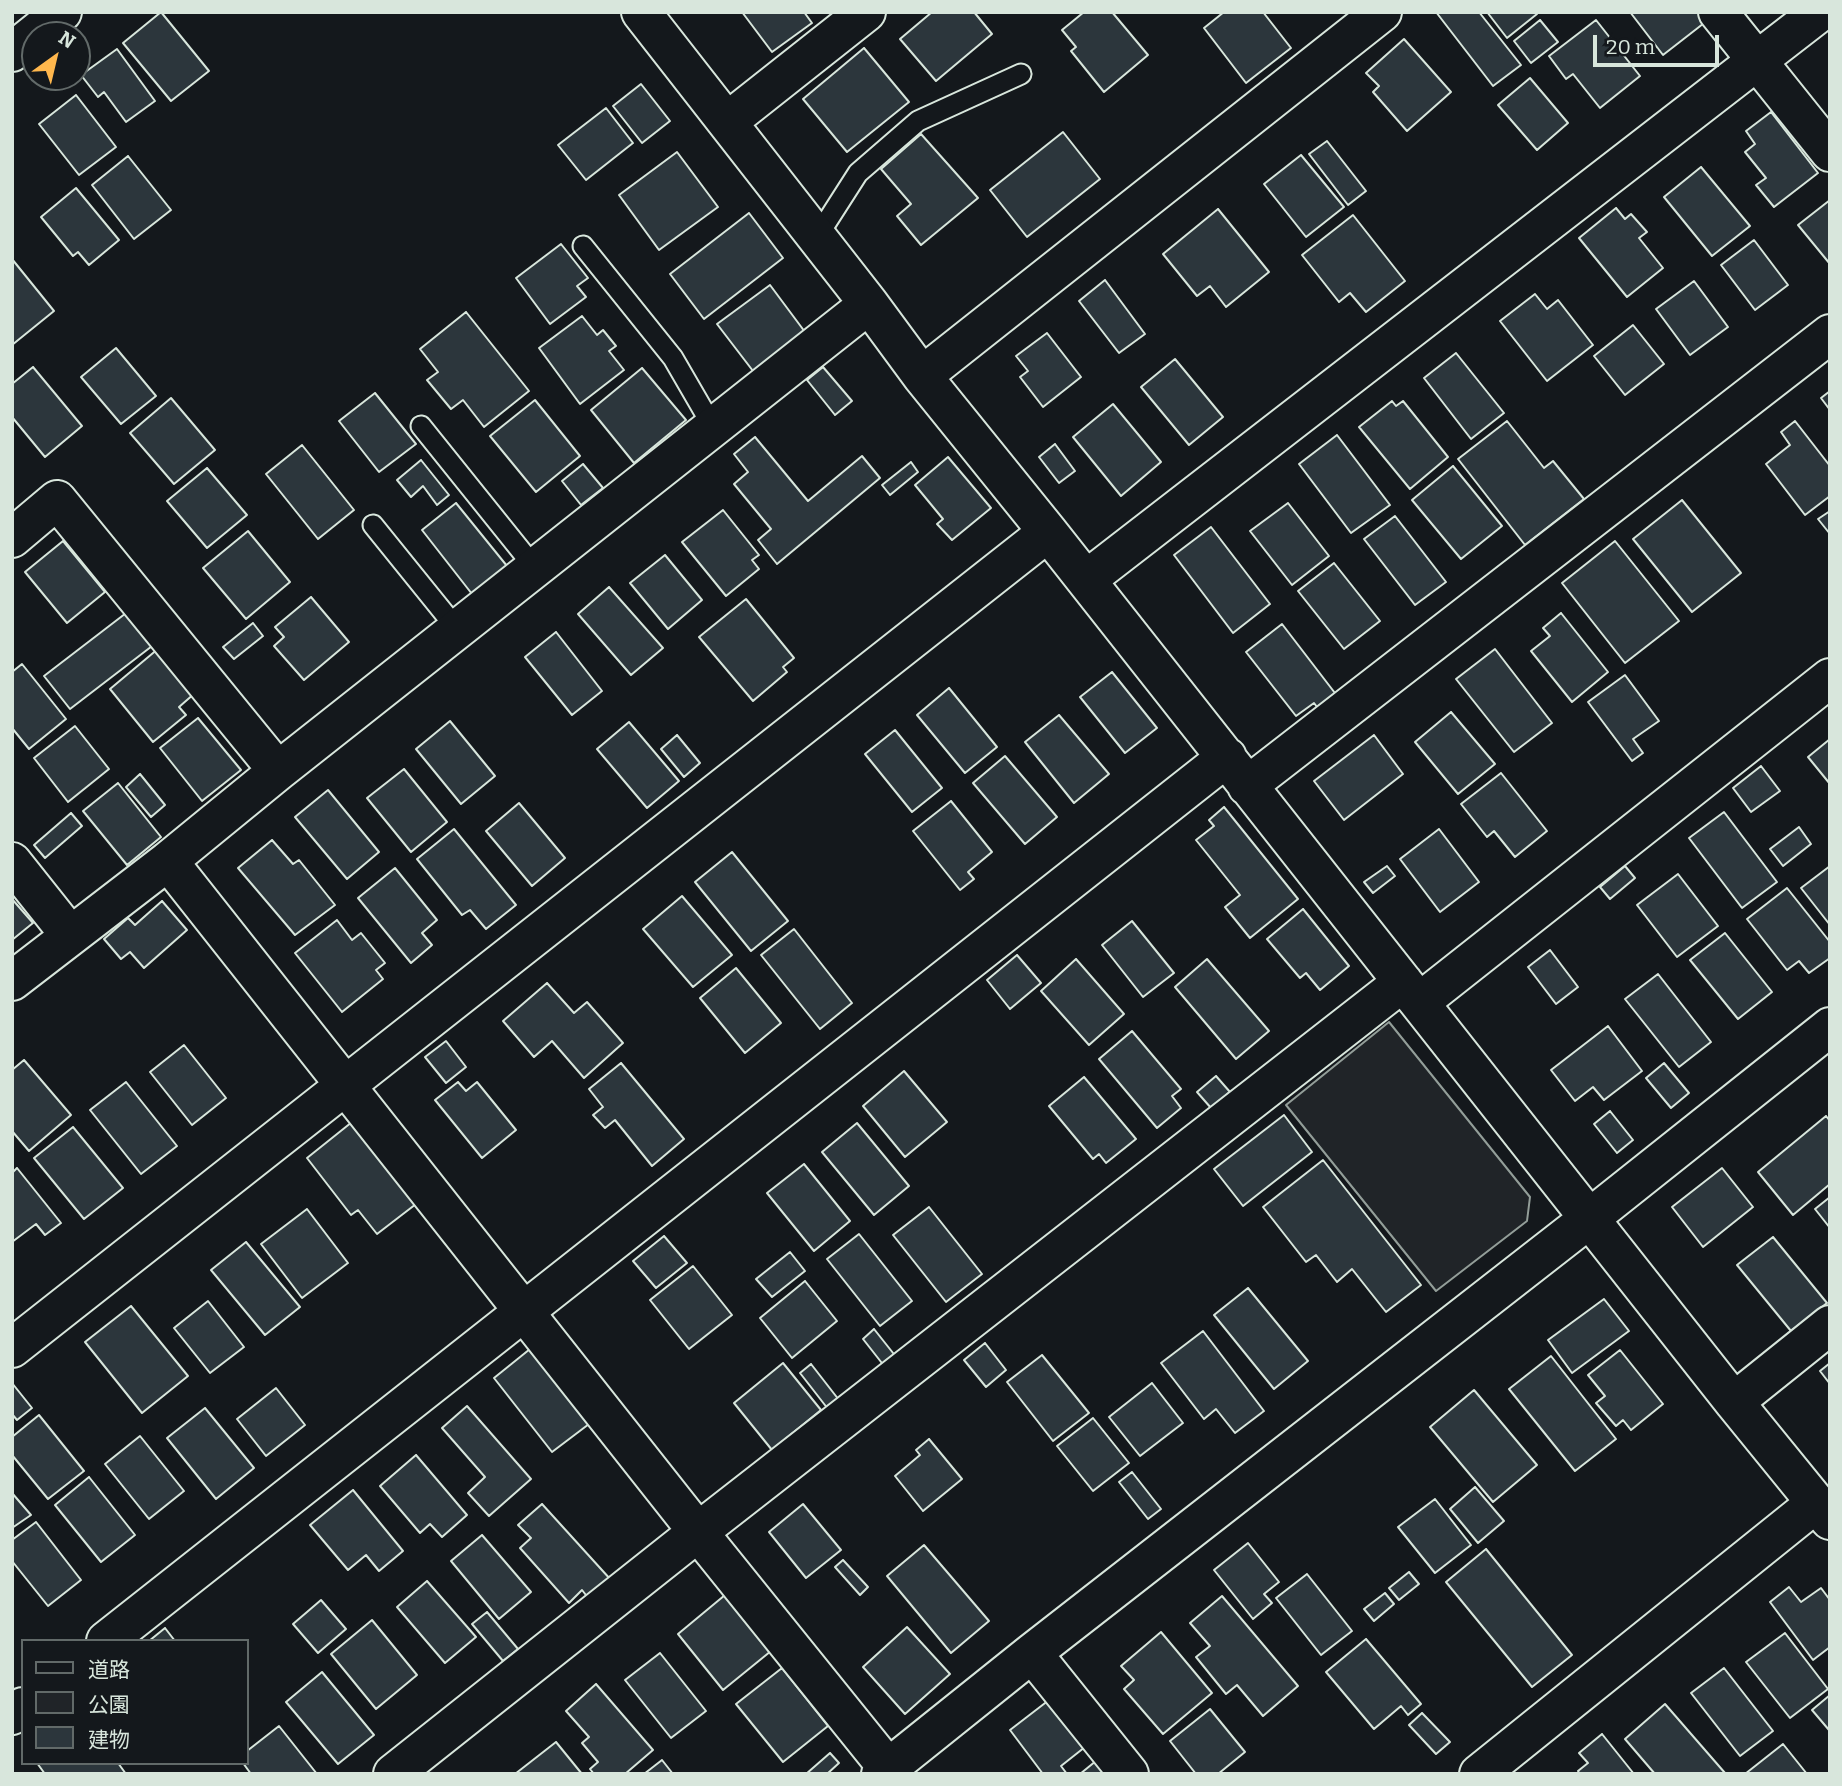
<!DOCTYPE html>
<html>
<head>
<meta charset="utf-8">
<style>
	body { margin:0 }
	#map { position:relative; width:1842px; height:1786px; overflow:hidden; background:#14181c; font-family:Bitter,"Noto Sans JP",serif }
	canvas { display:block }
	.frame { position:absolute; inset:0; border:14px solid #d8e6dc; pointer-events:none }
	.legend { position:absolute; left:21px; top:1639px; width:228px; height:126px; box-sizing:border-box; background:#14181c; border:2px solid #626a69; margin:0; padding:9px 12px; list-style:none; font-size:21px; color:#d8e6dc }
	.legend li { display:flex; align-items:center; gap:14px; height:35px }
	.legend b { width:35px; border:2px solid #626a69 }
	.north { position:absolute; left:21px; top:21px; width:70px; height:70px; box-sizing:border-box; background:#14181c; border:2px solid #626a69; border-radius:50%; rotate:34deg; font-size:19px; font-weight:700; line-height:28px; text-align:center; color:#d8e6dc }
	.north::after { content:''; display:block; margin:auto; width:24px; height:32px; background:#ffb74d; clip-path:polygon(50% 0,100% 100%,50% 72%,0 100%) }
	.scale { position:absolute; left:1593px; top:35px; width:126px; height:32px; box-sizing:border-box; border:4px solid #d8e6dc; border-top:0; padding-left:9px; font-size:21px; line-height:24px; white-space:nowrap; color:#d8e6dc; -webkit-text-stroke:5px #14181c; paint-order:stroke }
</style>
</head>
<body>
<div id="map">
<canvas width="1842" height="1786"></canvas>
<div class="frame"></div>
<ul class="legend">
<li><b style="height:9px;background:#14181c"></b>道路</li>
<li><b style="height:19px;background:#202428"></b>公園</li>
<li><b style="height:19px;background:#2c363c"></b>建物</li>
</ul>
<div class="north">N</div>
<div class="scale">20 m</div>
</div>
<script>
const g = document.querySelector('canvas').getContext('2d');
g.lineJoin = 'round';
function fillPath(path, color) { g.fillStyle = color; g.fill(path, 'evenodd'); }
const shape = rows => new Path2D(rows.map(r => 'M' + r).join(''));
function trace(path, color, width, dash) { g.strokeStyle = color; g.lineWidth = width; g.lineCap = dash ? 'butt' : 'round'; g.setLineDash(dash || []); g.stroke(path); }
const green = shape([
	[1389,1022,1530,1197,1527,1221,1436,1291,1286,1105,1389,1022]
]);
fillPath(green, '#202428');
trace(green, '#939e99', 2);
const building = shape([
	[161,12,209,71,171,101,123,43,161,12],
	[742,12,804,12,812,23,772,52,742,12],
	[932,12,974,12,992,34,936,81,900,39,932,12],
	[1084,12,1112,12,1148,55,1104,92,1071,51,1076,47,1062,30,1084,12],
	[1224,12,1263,12,1291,48,1246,83,1204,28,1224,12],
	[1436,12,1479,12,1521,65,1493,86,1436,12],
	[1487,12,1536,12,1537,14,1507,38,1487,12],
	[1630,12,1703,12,1708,20,1663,55,1630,12],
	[1540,20,1558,42,1531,63,1514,41,1540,20],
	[1596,20,1640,76,1600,108,1573,74,1566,79,1549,56,1596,20],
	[1404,39,1451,92,1407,131,1373,92,1379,86,1366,73,1404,39],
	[864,48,909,102,847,152,803,99,864,48],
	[117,49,155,101,126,122,104,92,98,97,81,75,117,49],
	[1530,78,1568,123,1537,150,1498,105,1530,78],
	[641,84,670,121,642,143,613,106,641,84],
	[76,95,116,147,79,175,39,124,76,95],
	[606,108,633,143,586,180,558,145,606,108],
	[1771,112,1818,173,1774,207,1756,185,1766,178,1745,152,1755,144,1746,131,1771,112],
	[1063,132,1100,179,1027,237,990,190,1063,132],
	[921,134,978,198,921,245,897,216,911,204,881,169,921,134],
	[1327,141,1366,191,1348,205,1309,154,1327,141],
	[677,152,718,207,659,250,619,195,677,152],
	[1301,155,1344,207,1306,237,1264,184,1301,155],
	[128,156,171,210,134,239,92,185,128,156],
	[1701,167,1750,226,1712,256,1664,197,1701,167],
	[76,188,119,240,89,265,78,252,73,256,41,217,76,188],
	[1830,200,1830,264,1798,225,1830,200],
	[1616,208,1625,219,1631,214,1647,232,1639,238,1663,268,1627,297,1579,238,1616,208],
	[1218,209,1269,272,1226,307,1210,286,1197,296,1163,254,1218,209],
	[749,213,783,258,704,319,670,274,749,213],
	[1353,215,1405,281,1366,312,1350,293,1339,302,1302,255,1353,215],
	[1754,240,1788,285,1755,310,1721,265,1754,240],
	[561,244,588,278,577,286,586,297,550,324,516,278,561,244],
	[12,259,54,311,12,345,12,259],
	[1105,280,1145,334,1119,353,1079,301,1105,280],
	[1694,281,1728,327,1690,355,1656,309,1694,281],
	[770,285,805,332,753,371,717,324,770,285],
	[1535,294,1547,309,1558,300,1593,345,1547,381,1500,321,1535,294],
	[466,312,529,391,484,427,463,400,451,409,427,380,438,372,420,349,466,312],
	[582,316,597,335,603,330,616,346,609,351,624,370,580,404,539,348,582,316],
	[1633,325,1664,364,1625,395,1594,356,1633,325],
	[1047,333,1081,377,1043,407,1020,377,1028,371,1016,356,1047,333],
	[116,348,156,396,121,424,81,377,116,348],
	[1456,353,1504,413,1471,439,1424,378,1456,353],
	[1175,359,1223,417,1189,445,1141,387,1175,359],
	[33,367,82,426,45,457,12,417,12,384,33,367],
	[823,367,852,401,835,415,807,380,823,367],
	[642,368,686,420,634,463,591,410,642,368],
	[1830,391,1830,410,1821,398,1830,391],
	[375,393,416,444,379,472,339,421,375,393],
	[171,398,215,450,174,484,130,433,171,398],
	[535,400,580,456,536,492,490,436,535,400],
	[1392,401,1396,406,1403,401,1448,457,1410,489,1359,427,1392,401],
	[1113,404,1161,462,1121,496,1073,437,1113,404],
	[1507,421,1544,468,1553,461,1584,499,1525,545,1458,459,1507,421],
	[1795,421,1830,466,1830,496,1805,515,1766,464,1790,445,1781,432,1795,421],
	[1337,435,1390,505,1351,533,1299,464,1337,435],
	[755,437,808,501,862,456,880,478,777,564,758,540,771,529,734,484,748,472,734,454,755,437],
	[1055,444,1075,471,1059,483,1039,457,1055,444],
	[302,445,354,510,318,539,266,474,302,445],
	[948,457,991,508,952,540,937,524,943,519,915,485,948,457],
	[421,460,449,495,437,505,423,486,411,497,397,480,421,460],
	[911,462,918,472,890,495,882,485,911,462],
	[583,464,603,488,581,505,562,481,583,464],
	[1453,466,1502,526,1461,559,1412,500,1453,466],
	[207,468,247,515,207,548,167,501,207,468],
	[1682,500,1741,573,1692,612,1633,539,1682,500],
	[456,503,507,566,472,594,422,530,456,503],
	[1288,503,1329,556,1292,585,1250,531,1288,503],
	[723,510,759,555,752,560,759,569,726,596,682,542,723,510],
	[1830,511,1830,534,1818,519,1830,511],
	[1395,516,1446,582,1415,605,1364,539,1395,516],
	[1211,527,1270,604,1233,633,1174,555,1211,527],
	[248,531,290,582,246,619,203,568,248,531],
	[63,541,105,592,67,623,25,572,63,541],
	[1615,541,1679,621,1625,663,1562,583,1615,541],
	[665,555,702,600,668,629,630,583,665,555],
	[1334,563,1380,621,1344,649,1298,591,1334,563],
	[609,587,663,648,631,675,578,614,609,587],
	[311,597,349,642,304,680,274,646,284,637,275,627,311,597],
	[746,599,794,658,783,667,787,672,753,701,699,637,746,599],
	[130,610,156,643,70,709,44,676,130,610],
	[1561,613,1608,672,1572,702,1531,651,1550,636,1543,628,1561,613],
	[253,623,263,636,234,659,223,647,253,623],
	[1282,624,1338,697,1320,711,1314,703,1296,716,1246,652,1282,624],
	[556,632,602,691,572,715,525,657,556,632],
	[159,648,195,693,179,707,186,715,153,742,110,689,159,648],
	[1495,649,1552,723,1514,752,1456,679,1495,649],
	[22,664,66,719,29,749,12,728,12,672,22,664],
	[1112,672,1157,728,1125,753,1080,697,1112,672],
	[1625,675,1659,721,1633,739,1643,753,1632,761,1588,702,1625,675],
	[949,688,997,747,965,773,917,715,949,688],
	[1451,712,1495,764,1458,794,1415,742,1451,712],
	[1059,715,1109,774,1074,803,1025,742,1059,715],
	[198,718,241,770,202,801,160,748,198,718],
	[450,721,495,776,461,804,416,749,450,721],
	[629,722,679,781,647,808,597,749,629,722],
	[75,726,109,769,68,802,34,758,75,726],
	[895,730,942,788,912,812,865,754,895,730],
	[677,735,700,763,684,777,661,749,677,735],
	[1374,735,1403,774,1344,820,1314,781,1374,735],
	[1830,739,1830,784,1808,757,1830,739],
	[1005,756,1057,817,1025,844,973,783,1005,756],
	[1761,766,1780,791,1751,812,1733,788,1761,766],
	[404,769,447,822,411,852,367,798,404,769],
	[1501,773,1547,831,1515,857,1494,831,1487,837,1461,804,1501,773],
	[140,774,165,805,151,817,126,787,140,774],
	[118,783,161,837,127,865,83,811,118,783],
	[328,790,379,852,347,879,295,817,328,790],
	[951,801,992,852,968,872,974,879,960,890,913,831,951,801],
	[519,803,565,858,532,886,486,831,519,803],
	[1224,807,1298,899,1250,938,1225,907,1240,895,1196,840,1214,826,1209,820,1224,807],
	[1724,812,1777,882,1742,908,1689,838,1724,812],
	[71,813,82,826,45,858,34,845,71,813],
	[1799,827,1811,844,1783,866,1770,849,1799,827],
	[454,829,516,905,486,929,470,910,462,915,417,859,454,829],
	[1439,829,1479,882,1440,912,1400,859,1439,829],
	[272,840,293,864,299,860,335,905,295,935,238,868,272,840],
	[732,852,788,921,751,951,695,882,732,852],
	[1387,866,1395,876,1373,893,1364,882,1387,866],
	[1625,866,1635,878,1610,899,1600,887,1625,866],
	[1830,866,1830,925,1801,888,1830,866],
	[395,868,437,920,422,933,432,945,411,963,358,898,395,868],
	[1678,874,1718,926,1677,957,1637,905,1678,874],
	[1787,888,1830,942,1830,958,1809,973,1799,961,1787,970,1747,919,1787,888],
	[682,896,732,955,693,987,643,929,682,896],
	[12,899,33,923,12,940,12,899],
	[162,901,187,930,144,968,130,952,121,959,104,939,128,918,135,925,162,901],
	[1303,909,1349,966,1320,990,1306,973,1300,978,1267,939,1303,909],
	[337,920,352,940,361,933,385,963,376,970,383,979,342,1012,295,953,337,920],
	[1132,921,1174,973,1143,997,1102,945,1132,921],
	[794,929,852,1003,820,1029,761,955,794,929],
	[1725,933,1772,992,1738,1019,1690,960,1725,933],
	[1550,950,1578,987,1556,1004,1528,967,1550,950],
	[1017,955,1041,983,1010,1009,987,980,1017,955],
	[1076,959,1124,1014,1089,1045,1041,991,1076,959],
	[1207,959,1269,1031,1236,1059,1175,987,1207,959],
	[736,968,781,1023,745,1053,700,998,736,968],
	[1658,974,1711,1042,1679,1067,1625,999,1658,974],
	[547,983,574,1013,587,1002,623,1043,584,1078,552,1041,534,1057,503,1021,547,983],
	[1608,1026,1642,1071,1604,1100,1593,1087,1575,1101,1551,1070,1608,1026],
	[1132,1031,1181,1089,1172,1096,1181,1108,1157,1128,1099,1059,1132,1031],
	[446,1041,466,1067,446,1083,425,1057,446,1041],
	[184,1045,226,1098,192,1125,150,1072,184,1045],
	[24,1060,71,1115,29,1151,12,1131,12,1070,24,1060],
	[621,1063,684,1139,652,1166,615,1120,605,1128,593,1115,603,1107,589,1089,621,1063],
	[1664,1063,1689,1093,1671,1108,1646,1078,1664,1063],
	[904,1071,947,1122,905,1157,863,1106,904,1071],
	[1216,1076,1230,1092,1211,1108,1197,1092,1216,1076],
	[1084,1077,1136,1139,1106,1163,1099,1154,1093,1159,1049,1106,1084,1077],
	[126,1082,177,1146,141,1174,90,1110,126,1082],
	[458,1082,466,1091,477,1082,516,1130,482,1158,435,1100,458,1082],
	[1610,1111,1633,1140,1617,1153,1594,1124,1610,1111],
	[1284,1115,1312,1152,1243,1206,1214,1169,1284,1115],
	[1826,1116,1830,1121,1830,1184,1793,1215,1758,1172,1826,1116],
	[352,1122,416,1204,377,1234,358,1210,351,1215,307,1158,352,1122],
	[857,1123,909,1186,874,1215,822,1152,857,1123],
	[73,1127,123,1188,84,1219,34,1158,73,1127],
	[1323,1160,1421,1285,1386,1312,1352,1269,1337,1282,1316,1255,1306,1262,1263,1207,1323,1160],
	[804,1164,850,1221,814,1251,767,1193,804,1164],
	[17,1168,61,1223,45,1235,36,1224,12,1242,12,1173,17,1168],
	[1722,1168,1753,1207,1703,1247,1672,1207,1722,1168],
	[1830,1197,1830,1228,1815,1209,1830,1197],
	[929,1207,982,1274,946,1302,893,1235,929,1207],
	[307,1209,348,1263,302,1298,261,1244,307,1209],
	[859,1234,912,1301,880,1326,827,1259,859,1234],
	[664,1236,687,1263,656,1288,633,1261,664,1236],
	[1773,1237,1827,1303,1791,1331,1737,1265,1773,1237],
	[246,1242,300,1307,265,1335,211,1270,246,1242],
	[790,1252,805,1271,772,1297,756,1279,790,1252],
	[693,1266,732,1315,689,1349,650,1300,693,1266],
	[805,1281,837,1321,792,1358,760,1318,805,1281],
	[1248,1288,1308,1361,1274,1389,1214,1315,1248,1288],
	[1604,1299,1629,1331,1572,1373,1548,1340,1604,1299],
	[208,1301,244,1347,210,1373,174,1328,208,1301],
	[131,1306,188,1376,142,1413,85,1342,131,1306],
	[874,1329,897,1358,885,1367,863,1339,874,1329],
	[1203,1331,1264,1411,1235,1433,1216,1409,1204,1419,1161,1363,1203,1331],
	[985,1343,1006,1370,986,1387,964,1360,985,1343],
	[530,1349,589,1424,552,1452,494,1378,530,1349],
	[1620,1350,1663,1404,1631,1430,1623,1420,1616,1426,1596,1403,1605,1396,1588,1375,1620,1350],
	[1042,1355,1089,1413,1053,1441,1007,1382,1042,1355],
	[1551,1356,1616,1439,1575,1471,1509,1389,1551,1356],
	[783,1363,821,1410,772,1450,734,1403,783,1363],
	[1830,1363,1830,1384,1820,1371,1830,1363],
	[811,1364,839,1400,828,1409,800,1373,811,1364],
	[12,1383,32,1408,17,1420,12,1414,12,1383],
	[1152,1383,1183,1423,1140,1456,1109,1417,1152,1383],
	[276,1388,305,1425,266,1456,237,1419,276,1388],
	[1474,1390,1537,1465,1493,1502,1430,1427,1474,1390],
	[467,1406,531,1479,489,1516,468,1493,485,1477,442,1428,467,1406],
	[205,1408,254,1468,216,1499,167,1438,205,1408],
	[39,1415,84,1471,48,1499,12,1455,12,1437,39,1415],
	[1093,1418,1129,1463,1093,1491,1057,1446,1093,1418],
	[140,1436,184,1491,149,1519,105,1464,140,1436],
	[929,1439,962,1479,923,1511,895,1476,920,1455,916,1450,929,1439],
	[416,1455,467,1515,442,1537,430,1524,420,1533,380,1486,416,1455],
	[1132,1472,1161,1509,1148,1519,1119,1482,1132,1472],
	[89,1477,135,1535,101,1562,55,1505,89,1477],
	[1475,1487,1504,1521,1478,1543,1450,1509,1475,1487],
	[353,1490,403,1551,379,1571,366,1555,348,1570,310,1525,353,1490],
	[12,1493,31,1515,12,1528,12,1493],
	[1435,1499,1471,1545,1435,1573,1398,1527,1435,1499],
	[542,1504,611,1580,589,1599,582,1590,569,1603,520,1548,531,1538,518,1525,542,1504],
	[803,1504,841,1550,806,1578,769,1532,803,1504],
	[36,1522,81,1580,48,1606,12,1561,12,1540,36,1522],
	[482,1535,531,1592,499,1619,451,1561,482,1535],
	[1248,1543,1279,1582,1264,1594,1272,1603,1253,1619,1214,1570,1248,1543],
	[924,1545,989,1621,951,1653,887,1576,924,1545],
	[1486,1549,1572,1655,1532,1687,1446,1582,1486,1549],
	[843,1560,868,1587,860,1595,835,1567,843,1560],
	[1409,1572,1419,1584,1399,1600,1389,1588,1409,1572],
	[1307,1574,1352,1631,1321,1655,1276,1598,1307,1574],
	[427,1581,476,1637,445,1663,397,1607,427,1581],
	[1789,1587,1801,1602,1821,1588,1830,1600,1830,1647,1813,1660,1770,1602,1789,1587],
	[1385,1593,1394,1604,1374,1621,1364,1609,1385,1593],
	[725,1595,771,1651,723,1690,678,1634,725,1595],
	[1222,1596,1298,1686,1263,1716,1237,1685,1226,1694,1196,1657,1210,1646,1190,1623,1222,1596],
	[321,1600,346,1629,318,1653,293,1624,321,1600],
	[487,1612,518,1649,503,1661,472,1624,487,1612],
	[372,1620,417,1675,376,1709,331,1654,372,1620],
	[907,1627,950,1674,905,1714,863,1667,907,1627],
	[165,1628,175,1641,149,1641,165,1628],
	[1161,1632,1212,1693,1163,1734,1124,1689,1134,1680,1121,1666,1161,1632],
	[1785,1633,1828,1689,1790,1718,1746,1662,1785,1633],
	[1366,1639,1421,1704,1408,1715,1401,1706,1374,1729,1326,1672,1366,1639],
	[660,1653,706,1711,671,1738,625,1680,660,1653],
	[782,1668,828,1726,783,1762,736,1704,782,1668],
	[1724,1668,1773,1731,1740,1756,1691,1693,1724,1668],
	[322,1672,374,1735,338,1764,286,1702,322,1672],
	[596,1684,653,1750,625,1774,594,1774,590,1769,598,1762,582,1743,589,1737,566,1711,596,1684],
	[1830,1695,1830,1729,1829,1730,1812,1710,1830,1695],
	[1049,1700,1085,1747,1061,1766,1067,1774,1043,1774,1010,1730,1049,1700],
	[1665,1704,1725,1773,1725,1774,1655,1774,1625,1739,1665,1704],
	[1210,1709,1245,1752,1218,1774,1196,1774,1170,1741,1210,1709],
	[1422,1713,1450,1742,1436,1754,1409,1725,1422,1713],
	[279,1726,317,1774,251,1774,243,1763,247,1763,247,1751,279,1726],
	[1602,1734,1634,1774,1580,1774,1578,1771,1588,1763,1579,1753,1602,1734],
	[556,1742,582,1774,515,1774,556,1742],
	[1783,1744,1807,1774,1745,1774,1783,1744],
	[830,1753,839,1763,827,1774,806,1774,830,1753],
	[1102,1756,1116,1774,1080,1774,1102,1756],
	[662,1760,673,1774,644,1774,662,1760],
	[37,1763,118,1763,126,1774,45,1774,37,1763]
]);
fillPath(building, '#2c363c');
trace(building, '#d8e6dc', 2);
const service = shape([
	[817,237,858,173,918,121,1021,74],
	[583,246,673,358,713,427],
	[421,426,535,568],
	[373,525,457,629]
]);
const minor = shape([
	[641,12,869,304,922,376,1048,532,1734,1402,1830,1520],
	[1718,12,1830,152],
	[12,52,62,12],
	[727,122,866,12],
	[922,376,1382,12],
	[12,538,57,500,278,771],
	[1086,580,1820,12],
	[1247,786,1830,334],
	[168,861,698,1532,888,1768],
	[12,862,70,935],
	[12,981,168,861,278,771,869,304],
	[1420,1002,1830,678],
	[12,1348,1048,532],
	[1734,1402,1830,1325],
	[106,1641,1227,757],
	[1032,1653,1129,1774],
	[12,1715,23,1707],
	[393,1774,698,1532,1403,982],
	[881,1774,1032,1653,1590,1218,1830,1027],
	[1479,1774,1816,1503]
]);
trace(service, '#d8e6dc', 23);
trace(minor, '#d8e6dc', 42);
trace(service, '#14181c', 19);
trace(minor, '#14181c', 38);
</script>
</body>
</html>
